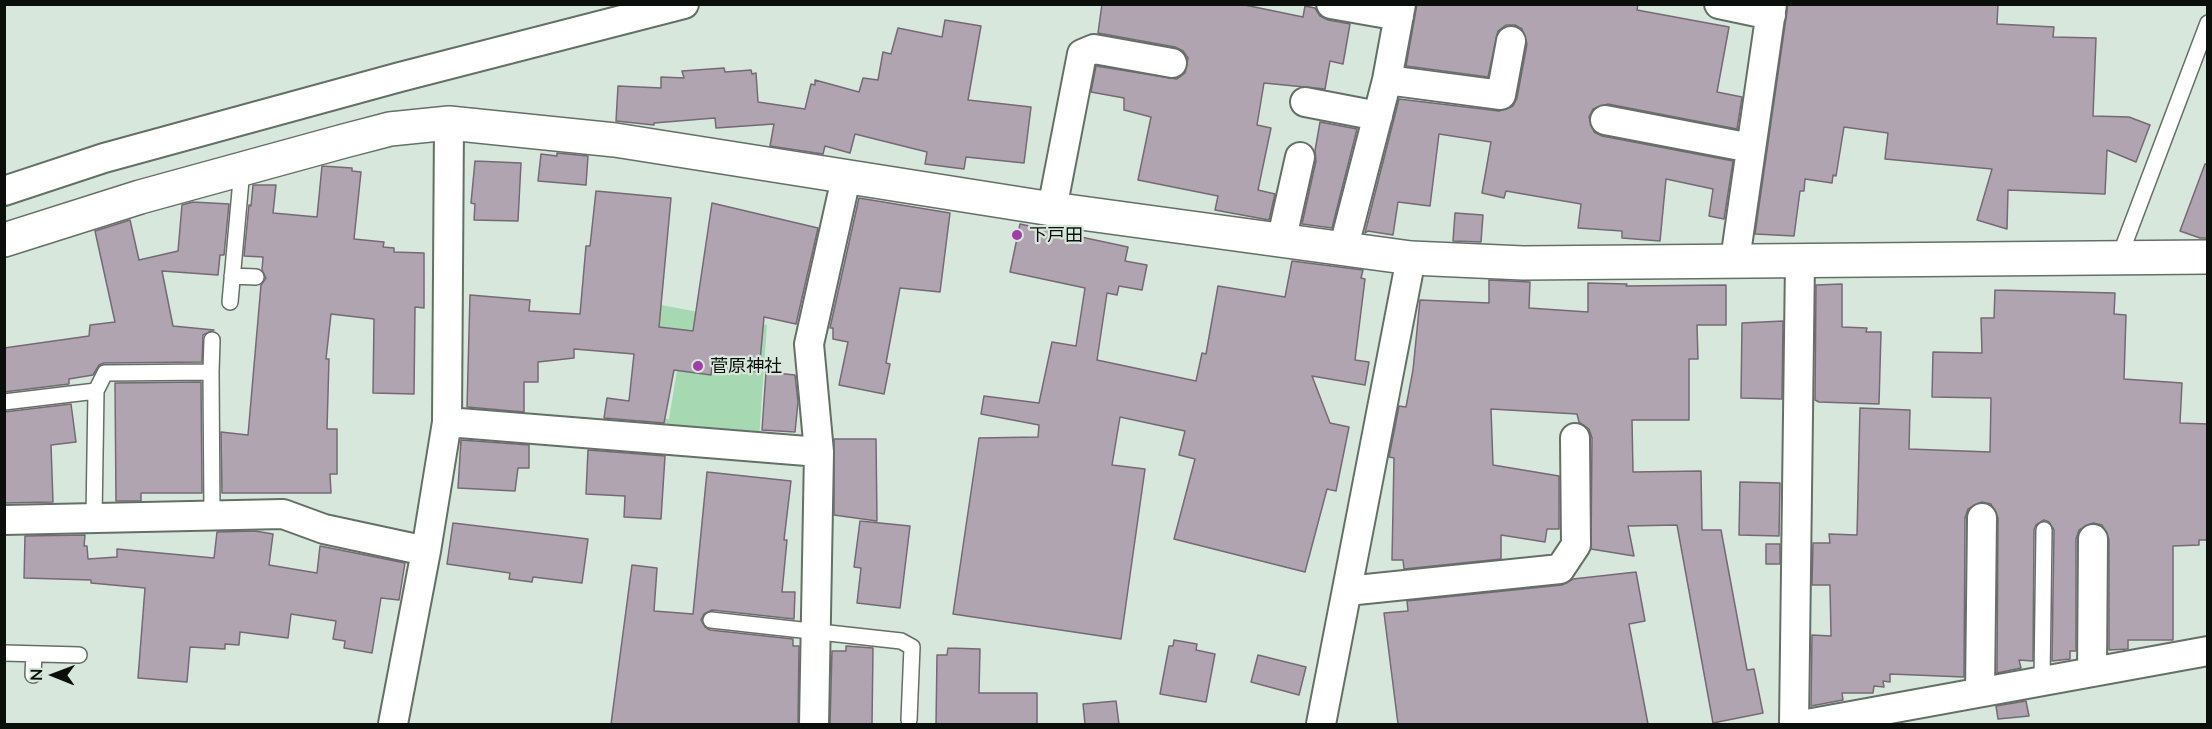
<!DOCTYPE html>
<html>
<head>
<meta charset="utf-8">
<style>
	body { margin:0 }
	#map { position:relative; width:2212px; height:729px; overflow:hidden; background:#d8e7db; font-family:Lato,sans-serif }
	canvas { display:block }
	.frame { position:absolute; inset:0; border:6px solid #0a0f0b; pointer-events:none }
	.north { position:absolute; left:24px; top:645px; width:60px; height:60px; -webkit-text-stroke:4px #d8e7db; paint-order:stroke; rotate:271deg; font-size:16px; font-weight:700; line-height:24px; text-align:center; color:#0a0f0b }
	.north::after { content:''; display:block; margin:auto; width:21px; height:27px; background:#0a0f0b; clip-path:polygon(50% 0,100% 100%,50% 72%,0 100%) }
</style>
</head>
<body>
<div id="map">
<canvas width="2212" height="729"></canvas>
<div class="frame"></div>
<div class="north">N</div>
</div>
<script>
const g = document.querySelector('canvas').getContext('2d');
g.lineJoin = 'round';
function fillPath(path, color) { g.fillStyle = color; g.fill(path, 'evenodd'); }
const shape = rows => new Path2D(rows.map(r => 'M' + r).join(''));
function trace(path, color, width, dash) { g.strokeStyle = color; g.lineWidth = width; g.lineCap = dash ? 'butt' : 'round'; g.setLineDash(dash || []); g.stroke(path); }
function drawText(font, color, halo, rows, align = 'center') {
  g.font = font + ' Lato,"Noto Sans JP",sans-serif'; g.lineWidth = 4.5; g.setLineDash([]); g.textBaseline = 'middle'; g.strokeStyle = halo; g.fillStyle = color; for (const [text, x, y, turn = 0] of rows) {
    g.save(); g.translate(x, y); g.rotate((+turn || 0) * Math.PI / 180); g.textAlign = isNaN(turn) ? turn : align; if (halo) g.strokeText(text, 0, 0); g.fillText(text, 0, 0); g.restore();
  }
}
fillPath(shape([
	[656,304,767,325,759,439,637,429,639,416,669,419,679,358,649,352]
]), '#a6d8b2');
const building = shape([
	[1102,4,1240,4,1303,17,1305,6,1315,8,1320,16,1328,20,1350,24,1343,64,1330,61,1325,89,1264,83,1257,125,1271,128,1258,190,1275,194,1269,220,1215,210,1218,196,1138,180,1151,117,1124,110,1124,98,1091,92,1096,66,1177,79,1185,73,1188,58,1183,51,1175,47,1098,33,1102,4],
	[1417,4,1638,4,1637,10,1729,27,1717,92,1742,97,1737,129,1608,104,1593,109,1589,117,1594,132,1602,136,1733,161,1724,219,1709,216,1713,189,1666,179,1660,241,1622,238,1622,231,1578,228,1581,204,1506,191,1504,198,1482,193,1491,142,1439,134,1430,206,1398,202,1393,235,1368,231,1365,233,1399,99,1499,111,1513,106,1517,98,1527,44,1522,29,1515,25,1506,25,1498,31,1488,77,1406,66,1417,4],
	[1788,4,1998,4,1997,24,2054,27,2053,37,2096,38,2093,116,2129,117,2150,125,2136,162,2107,150,2105,194,2008,190,2007,229,1977,220,1992,169,1885,159,1888,133,1844,127,1836,176,1833,175,1832,183,1805,179,1804,191,1800,191,1794,236,1755,234,1788,4],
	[945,20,981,26,968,100,1031,107,1024,163,966,157,964,169,925,164,927,152,855,134,850,153,825,146,823,154,770,146,774,124,716,128,715,118,654,123,654,125,616,121,618,86,661,88,661,77,684,78,682,71,724,68,725,72,751,70,752,74,756,73,758,102,805,109,811,84,815,85,815,80,859,92,863,78,878,80,883,52,891,54,898,28,942,37,945,20],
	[1320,122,1357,129,1332,228,1302,224,1316,161,1315,151,1320,122],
	[557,153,588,156,586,185,538,181,541,154,557,156,557,153],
	[475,161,521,163,518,221,474,220,475,204,471,203,475,161],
	[2205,164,2208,164,2208,238,2200,238,2180,231,2205,164],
	[322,166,352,168,352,171,361,172,354,239,384,242,383,247,394,248,394,252,424,253,424,308,415,307,414,394,373,393,374,319,331,314,326,359,329,359,327,429,337,429,337,474,330,474,331,493,222,493,221,432,248,435,261,285,266,278,262,270,263,257,244,256,249,205,251,206,253,185,276,185,273,213,317,217,322,166],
	[596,191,671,198,659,327,693,331,712,203,818,228,796,324,764,317,759,372,712,367,711,375,674,370,664,423,604,418,607,398,629,401,634,354,574,349,574,358,538,362,538,382,524,382,524,412,467,407,470,295,530,300,529,311,580,314,586,246,590,246,596,191],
	[859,198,950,213,940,292,900,288,886,363,890,364,884,394,839,385,848,342,833,339,833,328,830,328,859,198],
	[193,202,229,204,224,255,220,255,218,275,162,271,173,326,214,330,203,335,202,362,104,363,99,365,93,375,69,379,69,384,4,392,4,348,89,336,90,325,115,322,95,231,130,220,139,260,178,251,182,205,193,202],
	[1455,213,1483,215,1481,242,1453,241,1455,213],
	[1020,224,1128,247,1125,261,1147,265,1142,290,1119,286,1117,295,1107,293,1097,360,1196,381,1202,353,1206,354,1218,286,1285,297,1292,261,1363,270,1361,278,1365,279,1355,360,1369,362,1365,385,1312,376,1330,423,1349,427,1336,491,1327,489,1305,572,1174,539,1195,459,1179,455,1185,431,1120,417,1112,465,1145,469,1121,639,953,614,979,438,1038,437,1039,425,981,414,984,396,1039,403,1052,342,1076,346,1085,288,1010,272,1020,224],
	[1489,280,1530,282,1529,308,1588,312,1588,283,1627,284,1626,286,1726,285,1726,325,1697,325,1698,359,1689,359,1689,420,1632,420,1633,472,1701,471,1702,530,1721,530,1747,670,1754,669,1763,713,1713,723,1677,525,1628,526,1634,556,1591,549,1592,438,1589,429,1579,422,1577,414,1491,409,1493,465,1559,476,1559,529,1547,529,1545,542,1501,535,1501,559,1404,569,1403,560,1392,560,1394,458,1389,457,1399,406,1406,407,1413,370,1420,300,1489,303,1489,280],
	[1842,284,1842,327,1867,328,1866,332,1881,332,1879,404,1819,402,1815,400,1816,285,1842,284],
	[1995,290,2115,293,2114,314,2126,315,2124,379,2182,383,2180,423,2208,424,2208,540,2199,540,2199,545,2173,546,2173,640,2128,640,2128,649,2109,650,2109,539,2102,525,2093,523,2079,530,2076,539,2076,651,2070,651,2070,659,2052,661,2054,530,2049,522,2044,520,2036,525,2034,530,2033,661,2019,660,2021,668,1997,673,1998,518,1991,504,1982,502,1968,509,1965,518,1964,677,1890,674,1890,682,1883,681,1884,687,1874,686,1873,693,1842,693,1843,700,1811,706,1812,635,1831,636,1830,585,1812,585,1813,543,1830,543,1829,534,1857,535,1860,408,1910,410,1909,449,1990,452,1991,398,1932,397,1933,352,1982,353,1981,318,1994,318,1995,290],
	[1783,321,1782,399,1741,398,1742,323,1783,321],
	[766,372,795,375,798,402,795,432,762,430,766,372],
	[201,382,202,493,141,493,141,501,116,501,115,383,201,382],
	[71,404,76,442,51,445,53,502,4,503,4,412,71,404],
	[834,439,876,439,877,521,834,515,834,439],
	[461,440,529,445,529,468,518,468,515,491,458,488,461,440],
	[588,450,665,456,661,519,624,517,625,496,586,494,588,450],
	[707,472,791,481,784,540,787,540,782,592,795,592,794,619,712,610,704,614,701,620,705,627,710,630,793,639,793,646,799,646,798,724,611,724,632,565,657,568,654,611,693,614,707,472],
	[1740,482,1780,483,1779,536,1739,535,1740,482],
	[860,521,910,526,900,608,857,603,861,568,854,567,860,521],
	[453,523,588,539,582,583,533,577,532,582,509,579,510,573,447,564,453,523],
	[255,531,273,534,269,565,317,573,320,546,405,563,399,600,381,598,372,653,344,648,345,641,333,639,336,621,291,614,288,638,240,632,239,645,225,644,225,649,190,647,187,682,138,678,145,588,91,583,91,580,24,578,25,536,85,535,84,546,87,546,88,559,117,557,117,549,214,558,217,532,255,531],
	[1766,544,1780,544,1780,564,1766,564,1766,544],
	[1636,572,1645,621,1629,624,1648,724,1398,724,1384,613,1408,611,1407,601,1562,585,1573,579,1636,572],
	[1174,640,1197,644,1196,650,1215,654,1206,702,1160,694,1169,646,1173,646,1174,640],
	[846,646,873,648,872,724,830,724,832,651,846,651,846,646],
	[948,648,980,649,979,693,1037,693,1037,724,936,724,937,655,947,655,948,648],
	[1258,655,1306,667,1299,695,1251,682,1258,655],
	[1116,701,1119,724,1085,724,1083,704,1116,701],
	[2026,701,2029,716,1998,719,1996,706,2026,701]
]);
fillPath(building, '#b0a4b0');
trace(building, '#746974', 1.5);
const lane = shape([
	[2119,258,2208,23],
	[232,276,256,277],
	[230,302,242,169],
	[211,372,212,340],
	[4,402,96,391],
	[94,518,96,391,105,373,211,372,212,516],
	[711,620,901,641,912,647,909,720],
	[4,653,79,655],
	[33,675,34,654],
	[2042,681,2044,530]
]);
const street = shape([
	[1331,4,1399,16],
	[1719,4,1771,15],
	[1387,80,1501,95,1511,41],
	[1305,102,1378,116],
	[1605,120,1751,148],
	[4,191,104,158,400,77,684,4],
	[1052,209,1082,54,1094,49,1172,63],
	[1281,242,1300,157],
	[1343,250,1387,80,1401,4],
	[1735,260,1772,4],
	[447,422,819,452],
	[4,520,283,514,324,529,426,551],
	[1347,591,1560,569,1576,545,1575,438],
	[2092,671,2093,539],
	[1980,692,1982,518],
	[393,724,426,551,447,422,449,123],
	[814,724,819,452,809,344,846,178],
	[1321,724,1411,258],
	[1794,724,1800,261],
	[1807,724,2208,651]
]);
const secondary = shape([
	[4,240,140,197,344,141,390,129,449,123,615,140,1052,209,1411,258,1523,263,2208,257]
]);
trace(lane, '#637066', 18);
trace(street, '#637066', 32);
trace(secondary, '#637066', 36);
trace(lane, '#fff', 15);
trace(street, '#fff', 28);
trace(secondary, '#fff', 33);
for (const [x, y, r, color] of [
	[1017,235,6,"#9e3ea6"],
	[698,366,6,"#9e3ea6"]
]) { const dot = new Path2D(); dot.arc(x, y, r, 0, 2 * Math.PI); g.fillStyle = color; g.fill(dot); trace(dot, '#d8e7db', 2); }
drawText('18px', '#0a0f0b', '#d8e7db', [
	["下戸田",1029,235],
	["菅原神社",710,366]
], 'left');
</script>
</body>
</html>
